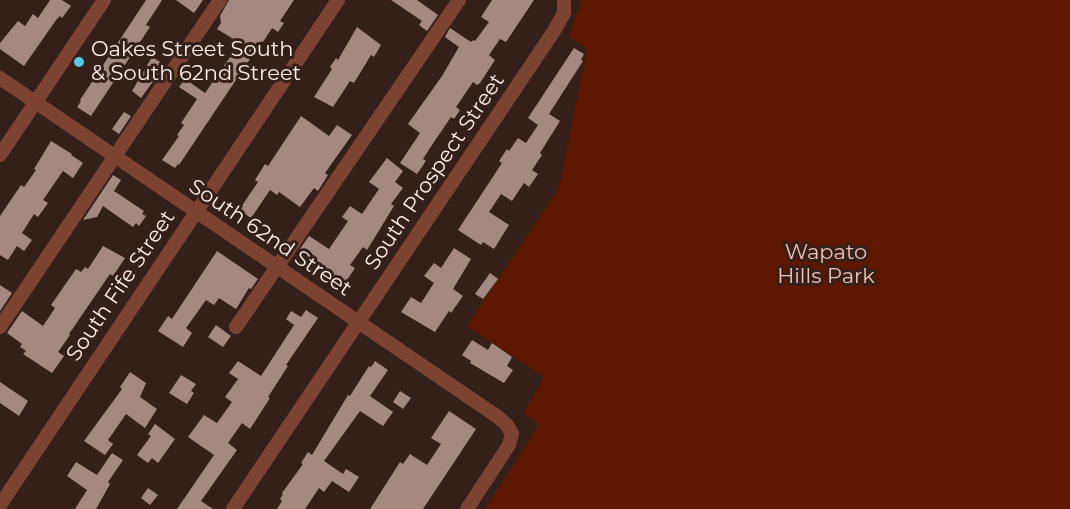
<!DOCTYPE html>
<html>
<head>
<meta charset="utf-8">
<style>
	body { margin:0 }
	canvas { display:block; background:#351f19 }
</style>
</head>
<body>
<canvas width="1070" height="509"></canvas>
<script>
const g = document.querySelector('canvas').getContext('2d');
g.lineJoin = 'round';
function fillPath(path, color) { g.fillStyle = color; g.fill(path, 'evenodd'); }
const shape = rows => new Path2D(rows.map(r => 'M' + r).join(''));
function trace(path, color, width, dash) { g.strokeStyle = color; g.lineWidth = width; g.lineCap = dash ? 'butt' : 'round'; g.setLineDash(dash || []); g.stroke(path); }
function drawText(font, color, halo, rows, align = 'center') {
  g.font = font + ' Montserrat,sans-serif'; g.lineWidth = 6; g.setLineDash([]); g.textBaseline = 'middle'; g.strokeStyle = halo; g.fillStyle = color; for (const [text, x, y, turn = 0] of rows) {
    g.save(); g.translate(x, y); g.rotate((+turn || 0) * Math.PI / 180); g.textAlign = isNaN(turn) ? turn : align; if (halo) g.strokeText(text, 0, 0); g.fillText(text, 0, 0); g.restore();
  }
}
fillPath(shape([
	[580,0,1070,0,1070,509,485,509,539,425,524,413,544,377,467,326,559,188,587,49,569,36,581,3]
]), '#5e1801');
fillPath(shape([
	[50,0,62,0,71,6,62,18,60,16,56,20,24,66,0,49,0,43,18,21,25,26,33,14,38,18],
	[146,0,162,0,146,25,150,27,91,116,77,107,81,101,80,100],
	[176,0,203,0,194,13],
	[229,0,294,0,280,21,284,23,278,32,272,28,263,42,262,41,179,165,178,164,175,168,162,160,179,136,177,135,184,125,181,123,197,99,179,87,185,79,205,93,240,43,217,29,221,23,220,16],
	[391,0,417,0,438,15,427,31,419,25,422,21],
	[492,0,534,0,506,42,500,39,489,55,495,60,480,83,477,85,473,82,456,107,460,110,454,119,451,117,432,145,423,159,426,161,417,174,400,163,420,133,408,124,442,76,459,47,445,37,450,28,471,42,473,40,475,41,489,22,481,17],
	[357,27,381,45,374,57,371,55,354,83,350,81,333,107,314,97,332,69,330,67,336,58,338,60],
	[574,48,584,54,581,60,583,61,549,114,560,121,540,153,542,155,532,170,538,174,529,187,524,183,512,201,501,194,489,212,509,225,494,249,483,242,481,245,458,230,502,163,499,161,507,149,509,151,518,138,526,143,538,125,528,118],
	[152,57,165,65,141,98,132,91],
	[124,112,131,116,119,134,112,129],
	[301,116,329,136,337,125,352,135,325,173,328,175,318,191,314,188,300,207,279,192,277,195,270,190,251,218,239,210,258,182,255,180,265,164,268,166],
	[51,141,72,154,71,155,83,163,73,178,63,171,43,200,48,203,38,217,34,214,22,233,32,240,24,251,17,246,8,260,0,255,0,216,21,185,24,187,36,170,34,169],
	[387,158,403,171,395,182,403,188,391,204,394,206,367,250,363,247,350,265,355,268,345,283,297,253,309,236,329,249,348,221,342,217,350,206,362,214,379,189,369,182],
	[113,175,121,180,114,191,144,211,142,214,146,216,139,226,136,223,133,227,103,206,97,217,83,220],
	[103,246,125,258,113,276,110,274,69,334,70,335,58,352,64,356,52,373,23,354,26,351,20,347,22,344,7,333,22,311,43,326,55,308,51,305,76,269,81,272,85,267,88,269],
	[454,248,471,259,453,289,463,296,451,313,449,311,435,332,401,312,411,297,421,303,434,283,424,276,434,263,441,268],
	[217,251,258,279,251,289,249,288,236,309,219,298,214,305,206,300,186,328,192,333,183,347,158,331,168,316,172,319],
	[490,273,498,279,483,299,475,294],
	[0,285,12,293,0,311],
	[306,310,318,318,286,365,288,366,268,397,270,398,250,429,242,423,228,443,237,450,201,501,213,509,177,509,214,455,188,437,204,415,217,423,232,402,225,397,238,379,229,373,238,361,261,376,294,325,286,319,291,311,301,317],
	[216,325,231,336,223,347,208,337],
	[472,340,488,350,492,343,512,357,507,366,513,370,504,383,470,363,471,361,462,355],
	[375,361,388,370,370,396,393,412,383,426,360,411,324,461,343,474,346,469,359,477,349,492,332,481,324,492,319,488,305,509,277,509,282,501,280,499,283,494,282,493,303,464,301,463,308,452,312,455,348,395,350,396,369,366,371,367],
	[130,372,146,383,140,397,157,409,145,428,126,414,108,440,113,444,105,455,84,441,122,389,120,387],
	[181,375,196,384,191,391,194,393,187,404,169,393],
	[0,382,28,401,19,416,0,403],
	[400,391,411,398,403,409,393,402],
	[449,411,476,429,423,509,370,509,400,462,403,464,410,454,427,465,441,444,431,438],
	[155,424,175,439,158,463,152,458,148,463,137,455,151,436,148,434],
	[112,453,123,460,108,482,110,484,96,509,75,509,87,490,67,476,76,462,97,475],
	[148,488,158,495,150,505,141,498]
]), '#a58981');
trace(shape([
	[0,78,498,417,507,425,512,434,509,445,467,509],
	[0,155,104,0],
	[0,327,220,0],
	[236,327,459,0],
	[0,505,338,0],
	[233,509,554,31,564,13,564,0]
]), '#7d4332', 14);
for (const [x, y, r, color] of [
	[79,62,6,"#59c8e5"]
]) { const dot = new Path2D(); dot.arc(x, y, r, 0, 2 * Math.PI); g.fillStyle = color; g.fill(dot); trace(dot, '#351f19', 2); }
drawText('21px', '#feefea', '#351f19', [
	["Oakes Street South",91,50],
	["& South 62nd Street",91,74]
], 'left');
drawText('21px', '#feefea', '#351f19', [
	["South Prospect Street",435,172,-56],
	["South 62nd Street",270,238,34],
	["South Fife Street",121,286,-56]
]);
drawText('21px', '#f5c2b2', '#351f19', [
	["Wapato",826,253],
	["Hills Park",826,277]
]);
</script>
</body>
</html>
